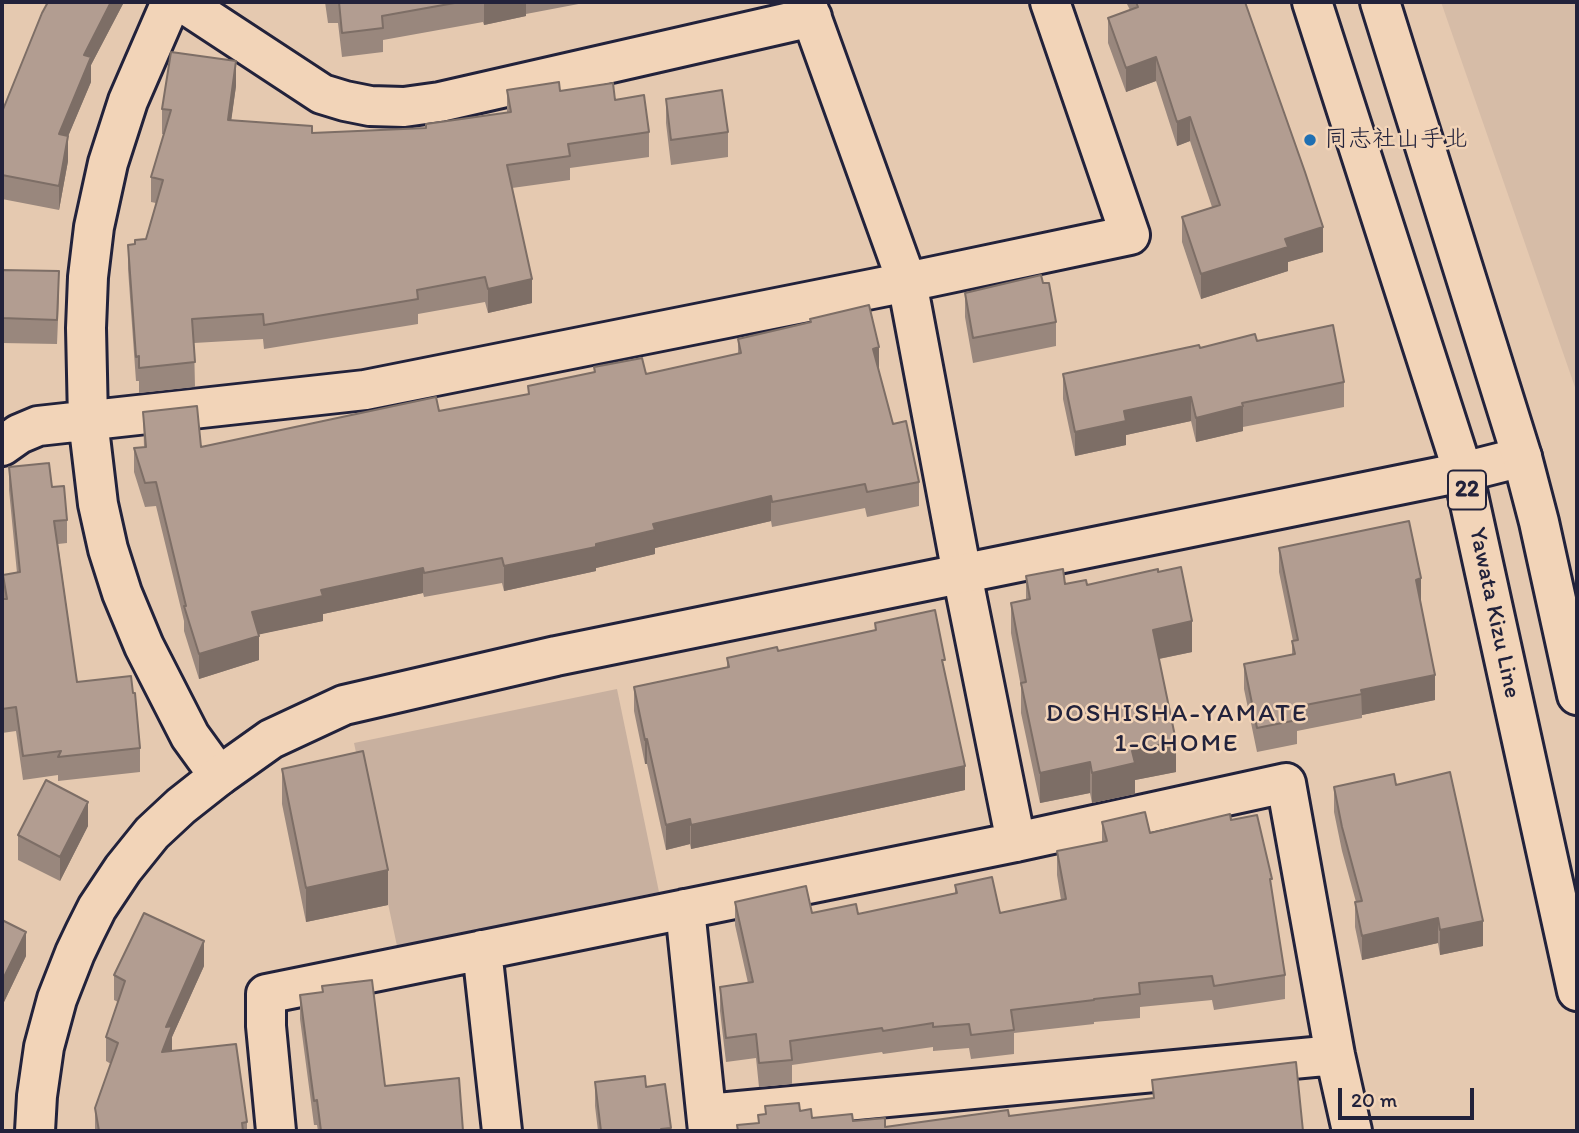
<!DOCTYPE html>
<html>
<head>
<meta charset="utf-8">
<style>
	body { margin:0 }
	#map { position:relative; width:1579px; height:1133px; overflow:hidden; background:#e5c9b0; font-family:Itim,sans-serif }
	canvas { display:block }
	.frame { position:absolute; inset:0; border:4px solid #22223b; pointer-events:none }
	.scale { position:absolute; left:1338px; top:1088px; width:136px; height:32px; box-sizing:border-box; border:4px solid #22223b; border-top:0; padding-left:9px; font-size:21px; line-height:24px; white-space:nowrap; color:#22223b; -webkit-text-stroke:5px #f2d4b8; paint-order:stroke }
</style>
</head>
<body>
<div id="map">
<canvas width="1579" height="1133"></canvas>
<div class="frame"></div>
<div class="scale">20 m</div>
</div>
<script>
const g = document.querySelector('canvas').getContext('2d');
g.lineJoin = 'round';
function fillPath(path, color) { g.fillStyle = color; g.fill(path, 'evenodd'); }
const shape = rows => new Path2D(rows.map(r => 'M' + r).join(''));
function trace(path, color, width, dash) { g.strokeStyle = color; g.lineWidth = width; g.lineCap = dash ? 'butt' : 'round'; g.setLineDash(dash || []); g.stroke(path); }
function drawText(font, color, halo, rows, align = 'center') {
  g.font = font + ' Itim,"Klee One",sans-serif'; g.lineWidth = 5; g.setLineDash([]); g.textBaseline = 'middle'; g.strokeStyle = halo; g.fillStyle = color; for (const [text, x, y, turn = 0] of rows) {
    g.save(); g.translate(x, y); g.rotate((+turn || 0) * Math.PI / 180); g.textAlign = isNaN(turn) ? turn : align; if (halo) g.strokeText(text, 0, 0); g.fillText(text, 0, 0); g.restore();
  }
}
fillPath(shape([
	[1441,2,1577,2,1577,393]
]), '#d6bca7');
fillPath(shape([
	[617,689,659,892,397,946,354,743]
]), '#c8b09f');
const minor = shape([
	[171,2,128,101,108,163,94,227,88,277,86,328,88,420,98,504,108,549,122,593,144,646,190,736,219,776],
	[182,2,322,94,345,101,370,106,404,107,440,102,812,17],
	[806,2,907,282,962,574,1016,842],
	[2,446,19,434,38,426,365,390,907,282,1130,235,1050,2],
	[685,909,708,1131],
	[482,950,502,1131],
	[707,1114,1335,1055],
	[276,1131,266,1026,266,994,1016,842,1286,783,1335,1055,1352,1131]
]);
const tertiary = shape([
	[35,1131,37,1096,44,1047,57,999,75,953,85,932,97,908,123,869,152,833,181,806,219,776,271,739,344,705,556,656,1463,472,1522,457]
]);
const primary = shape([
	[1312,2,1463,472,1577,991],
	[1380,2,1522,457,1539,522,1577,695]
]);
trace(minor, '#22223b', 44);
trace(tertiary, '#22223b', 44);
trace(primary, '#22223b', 44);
trace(minor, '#f2d4b8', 38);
trace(tertiary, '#f2d4b8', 38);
trace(primary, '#f2d4b8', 38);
fillPath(shape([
	[48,2,124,2,91,65,91,82,68,136,68,161,59,210,2,199,2,112],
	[325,2,589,2,526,14,526,16,484,25,483,22,383,40,383,52,342,57,338,23,328,23],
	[1126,2,1245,2,1323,252,1288,262,1288,271,1201,299,1182,242,1182,217,1212,207,1190,141,1177,146,1156,81,1126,92,1108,43,1108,18,1130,10],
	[236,86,231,120,312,133,426,128,507,113,507,90,560,91,615,100,649,132,649,157,570,168,570,180,512,188,532,303,488,313,485,302,418,314,418,324,264,349,263,339,194,343,195,387,139,393,139,381,136,381,128,269,128,245,135,244,146,239,156,203,151,202,151,177,164,134,162,134,162,109],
	[666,99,728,132,728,157,671,165,666,123],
	[2,270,59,296,57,344,2,343],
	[1043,283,1056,322,1056,346,973,363,965,317,965,293],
	[738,339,879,371,893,424,919,482,919,506,867,517,865,508,772,527,771,521,655,548,655,554,596,568,596,571,504,591,502,583,424,597,423,593,323,614,323,621,259,634,259,660,199,679,184,631,184,621,156,506,145,507,134,472,134,448,144,447,143,412,201,447,439,411,528,394,528,386,594,372,594,367,646,374,738,354],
	[1257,341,1344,382,1344,407,1243,427,1243,431,1196,442,1191,421,1126,435,1126,445,1075,456,1063,399,1063,374,1200,348],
	[9,467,52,487,67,520,67,543,58,544,77,682,140,748,140,772,58,781,58,775,23,780,16,731,2,733,2,599,3,599,3,575,17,573,9,490],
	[1279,548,1421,603,1435,700,1362,715,1362,718,1297,731,1297,744,1257,752,1244,689,1244,664,1292,655,1292,641,1293,641,1279,572],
	[1158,572,1192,652,1159,659,1176,772,1135,780,1135,794,1092,803,1090,793,1040,803,1021,713,1021,687,1011,633,1011,603,1026,600,1026,576,1065,584,1087,585],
	[875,623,945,674,965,790,691,849,690,844,666,850,647,764,645,764,634,711,634,687,727,668,727,658,778,651,875,631],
	[282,769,388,905,306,922,282,804],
	[1396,785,1483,946,1440,955,1438,943,1362,960,1355,927,1355,902,1356,902,1342,851,1334,812,1334,787],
	[1231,820,1272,892,1285,975,1285,999,1214,1010,1212,1000,1140,1007,1140,1018,1094,1022,1094,1024,1014,1033,1014,1054,971,1059,969,1048,933,1051,933,1047,883,1054,882,1052,792,1065,792,1084,759,1087,756,1058,726,1062,720,1011,720,987,748,983,735,925,735,902,812,913,858,914,955,893,955,885,1000,913,1061,900,1057,875,1057,851,1102,842,1102,822,1150,833],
	[88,826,60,881,18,860,18,835],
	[2,920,26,956,4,1002,2,1001],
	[204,966,172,1037,171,1051,247,1122,247,1131,95,1131,95,1108,111,1064,106,1061,106,1037,118,1002,114,1000,114,975],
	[322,986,385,1086,463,1131,318,1131,317,1125,314,1125,300,1019,300,995,322,992],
	[595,1082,646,1087,671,1128,671,1131,598,1131,595,1106]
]), '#99877d');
fillPath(shape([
	[111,2,124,2,91,65,91,82,59,158,59,134,84,55],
	[484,2,526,2,526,16,484,25],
	[1156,57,1156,81,1126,92,1126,68],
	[236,61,236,86,228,144,228,120],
	[1190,117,1190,141,1177,146,1177,122],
	[68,136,68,161,59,210,59,186],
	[1323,227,1323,252,1288,262,1288,271,1201,299,1201,274,1285,239],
	[532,279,532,303,488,313,488,289],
	[879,347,879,371,873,349],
	[1191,397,1191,421,1126,435,1126,445,1075,456,1075,432,1124,411],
	[1243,406,1243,431,1196,442,1196,418],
	[771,496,771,521,655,548,655,554,596,568,596,571,504,591,504,566,596,544,653,524],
	[423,568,423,593,323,614,323,621,252,636,252,612,321,590],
	[1421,578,1421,603,1416,604,1416,580],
	[1192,621,1192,652,1153,660,1153,630],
	[259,636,259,660,199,679,199,654],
	[1435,675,1435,700,1362,715,1361,690],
	[647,739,647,764,645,764,645,740],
	[1176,741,1176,772,1135,780,1135,794,1092,803,1092,773,1132,751],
	[1090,762,1090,793,1040,803,1040,773],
	[965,766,965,790,691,849,691,825],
	[88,802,88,826,60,881,60,857],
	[690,819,690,844,666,850,666,825],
	[388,870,388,905,306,922,306,888],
	[1438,918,1438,943,1362,960,1362,936],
	[1483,921,1483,946,1440,955,1440,930],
	[26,932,26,956,4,1002,4,977],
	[204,941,204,966,172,1037,172,1050,162,1077,162,1052,166,1027]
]), '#7d6e66');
const building = shape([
	[48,2,111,2,84,55,91,57,59,134,68,136,59,186,2,175,2,112,42,13,48,2],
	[339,2,460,2,382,16,383,28,342,33,339,2],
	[1136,2,1245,2,1305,172,1323,227,1285,239,1288,247,1201,274,1182,217,1220,205,1190,117,1177,122,1156,57,1126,68,1108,18,1138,7,1136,2],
	[171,52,236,61,228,120,312,126,312,133,426,128,426,124,511,112,507,90,559,82,560,91,613,83,615,100,644,95,649,132,568,144,570,156,507,165,532,279,488,289,485,277,417,290,418,299,264,325,263,314,192,319,195,362,139,368,139,356,136,357,128,245,135,244,135,240,146,239,163,180,151,177,171,110,162,109,171,52],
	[722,90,728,132,671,140,666,99,722,90],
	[2,270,59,271,57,320,2,318,2,270],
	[1041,275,1043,283,1049,283,1056,322,973,338,965,293,1041,275],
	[869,305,879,347,873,349,893,424,906,421,919,482,867,492,865,484,772,502,771,496,653,524,655,530,596,544,596,547,504,566,502,558,424,573,423,568,321,590,323,596,252,612,259,636,199,654,184,606,186,606,156,482,145,483,134,448,146,447,143,412,197,406,201,447,436,397,439,411,529,394,528,386,595,372,594,367,642,358,646,374,741,353,738,339,811,322,810,319,869,305],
	[1333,325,1344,382,1242,403,1243,406,1196,418,1191,397,1124,411,1126,421,1075,432,1063,374,1199,345,1200,348,1255,334,1257,341,1333,325],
	[49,463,52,487,64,486,67,520,54,521,77,682,131,676,133,693,135,693,140,748,58,757,61,751,23,756,16,707,2,709,2,599,7,599,3,575,20,572,9,467,49,463],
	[1409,521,1421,578,1416,580,1435,675,1361,690,1362,694,1295,707,1297,720,1257,728,1244,664,1295,654,1292,641,1298,640,1279,548,1409,521],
	[1181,567,1192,621,1153,630,1176,741,1132,751,1135,763,1092,773,1090,762,1040,773,1021,683,1026,682,1011,603,1030,599,1026,576,1063,569,1065,584,1086,580,1087,585,1158,569,1158,572,1181,567],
	[935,610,945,660,942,660,965,766,691,825,690,819,666,825,647,739,645,740,634,687,729,667,727,658,777,647,778,651,876,630,875,623,935,610],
	[363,751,388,870,306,888,282,769,363,751],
	[1450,772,1483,921,1440,930,1438,918,1362,936,1355,902,1362,901,1342,827,1334,787,1394,774,1396,785,1450,772],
	[46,780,88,802,60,857,18,835,46,780],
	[1145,812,1150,833,1230,814,1231,820,1257,815,1272,879,1270,879,1285,975,1214,986,1212,976,1139,983,1140,994,1094,999,1094,1000,1011,1010,1014,1030,971,1035,969,1024,933,1027,933,1023,883,1031,882,1028,790,1041,792,1060,759,1063,756,1034,726,1038,720,987,753,982,735,902,806,886,812,913,856,904,858,914,957,893,955,885,992,877,1000,913,1066,899,1057,851,1107,841,1102,822,1145,812],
	[144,913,204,941,166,1027,172,1026,162,1052,236,1044,247,1122,242,1123,243,1131,99,1131,95,1108,118,1043,106,1037,125,981,114,975,144,913],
	[2,920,26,932,4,977,2,976,2,920],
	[372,980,385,1086,459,1078,463,1131,321,1131,317,1100,314,1101,300,995,323,992,322,986,372,980],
	[1296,1062,1303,1131,738,1131,737,1125,759,1123,758,1115,766,1114,765,1106,799,1103,800,1111,811,1109,812,1118,852,1114,853,1121,885,1118,885,1127,1008,1110,1009,1116,1154,1098,1152,1080,1296,1062],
	[645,1076,646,1087,665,1084,671,1128,661,1129,661,1131,601,1131,595,1082,645,1076]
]);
fillPath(building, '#b29d91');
trace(building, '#7d6e66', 2);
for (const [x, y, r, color] of [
	[1310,140,7,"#1f6fb2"]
]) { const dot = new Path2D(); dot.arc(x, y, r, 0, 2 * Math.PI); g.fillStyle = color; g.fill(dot); trace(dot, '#f2d4b8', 2.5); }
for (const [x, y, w] of [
	[1467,490,38]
]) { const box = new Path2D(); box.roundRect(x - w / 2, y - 19.5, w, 39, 5); g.fillStyle = '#f2d4b8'; g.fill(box); trace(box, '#22223b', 2); }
drawText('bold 23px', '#22223b', null, [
	["22",1467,490]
]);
drawText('24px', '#22223b', '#f2d4b8', [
	["同志社山手北",1324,140]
], 'left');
drawText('24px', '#22223b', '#f2d4b8', [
	["Yawata Kizu Line",1494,613,78]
]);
g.letterSpacing = '2px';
drawText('26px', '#22223b', '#f2d4b8', [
	["DOSHISHA-YAMATE",1177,714],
	["1-CHOME",1177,744]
]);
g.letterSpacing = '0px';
</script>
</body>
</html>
